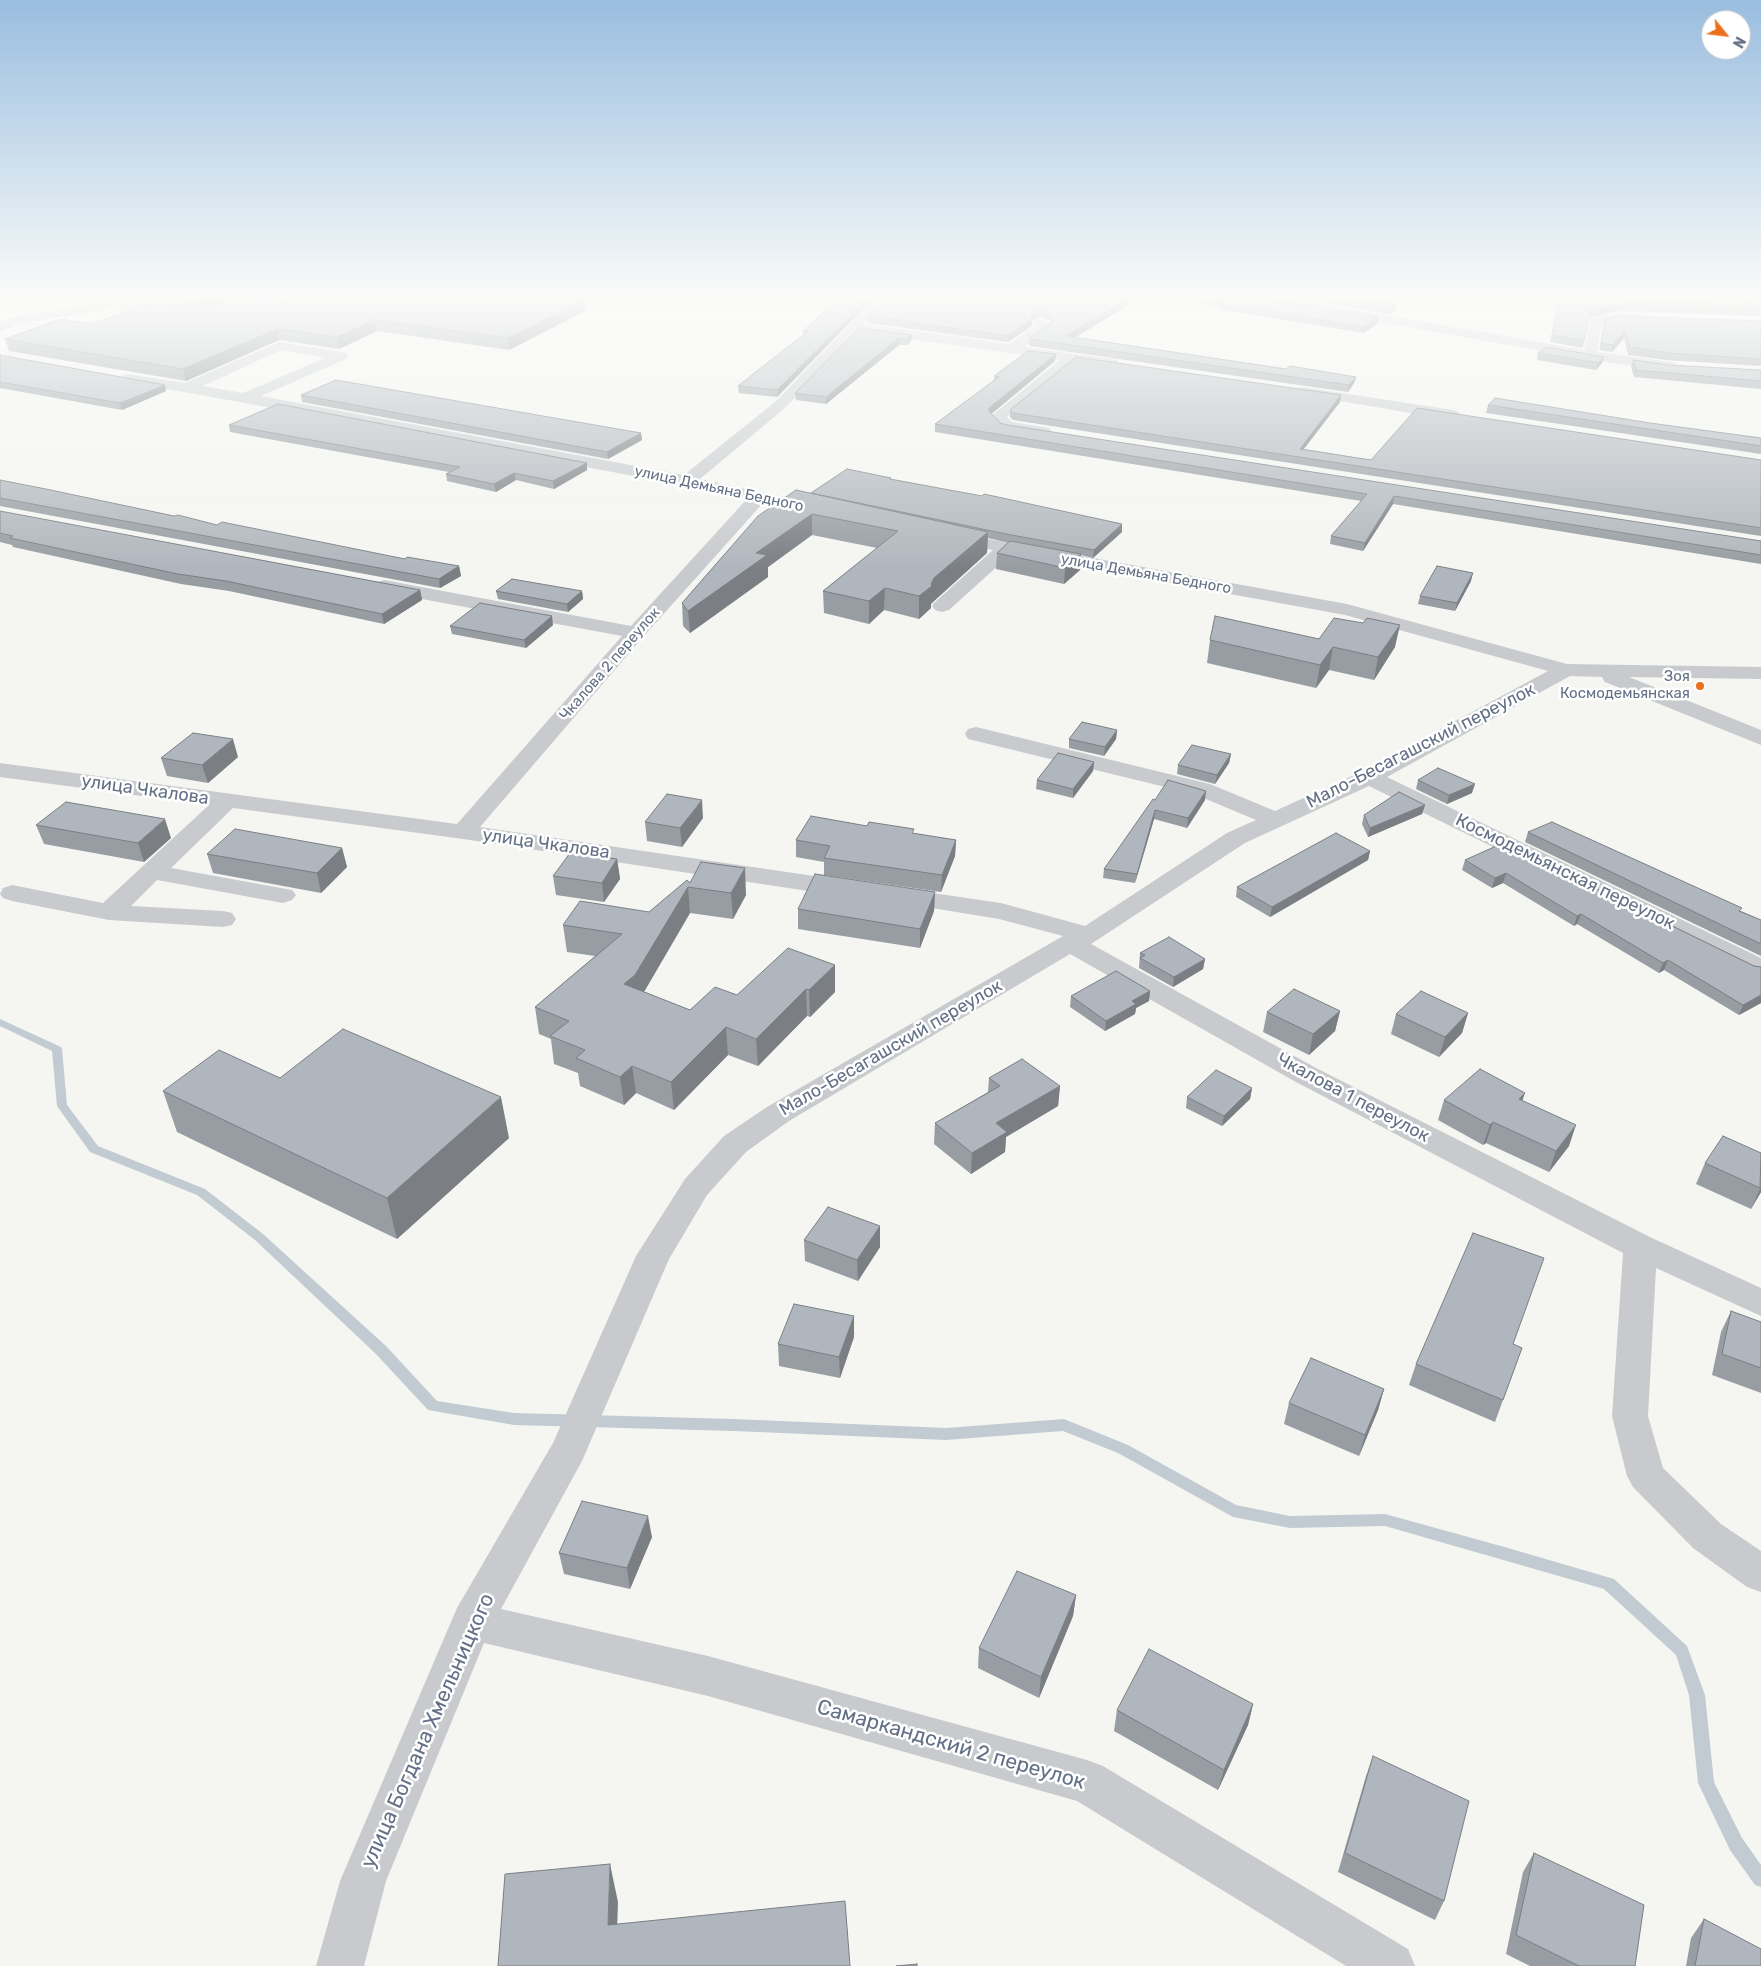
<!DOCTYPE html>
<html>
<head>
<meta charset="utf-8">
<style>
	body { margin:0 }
	#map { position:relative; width:1761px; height:1966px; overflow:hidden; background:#f5f6f2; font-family:Rubik,sans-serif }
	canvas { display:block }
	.north { position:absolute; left:1701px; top:10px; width:50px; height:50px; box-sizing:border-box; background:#fff; border:1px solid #c1c6ce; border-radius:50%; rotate:119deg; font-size:14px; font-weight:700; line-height:20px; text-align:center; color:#637085 }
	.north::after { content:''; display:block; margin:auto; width:18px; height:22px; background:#ec6f1c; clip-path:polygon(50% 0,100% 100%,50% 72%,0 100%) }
</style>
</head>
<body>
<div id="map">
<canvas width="1761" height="1966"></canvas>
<div class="north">N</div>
</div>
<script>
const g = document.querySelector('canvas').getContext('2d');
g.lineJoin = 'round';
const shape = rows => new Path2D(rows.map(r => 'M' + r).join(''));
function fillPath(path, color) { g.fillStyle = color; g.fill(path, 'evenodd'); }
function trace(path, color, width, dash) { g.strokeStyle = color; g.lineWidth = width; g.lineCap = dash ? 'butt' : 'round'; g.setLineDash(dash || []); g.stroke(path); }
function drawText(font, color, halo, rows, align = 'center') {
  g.font = font + ' Rubik,sans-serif'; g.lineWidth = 5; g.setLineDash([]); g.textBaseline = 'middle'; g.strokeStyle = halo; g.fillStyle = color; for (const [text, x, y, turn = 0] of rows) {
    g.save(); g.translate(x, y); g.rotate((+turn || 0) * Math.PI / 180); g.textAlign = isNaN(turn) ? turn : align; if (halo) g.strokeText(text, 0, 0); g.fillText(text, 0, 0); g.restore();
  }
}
fillPath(shape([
	[0,1019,61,1047,62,1049,67,1105,98,1146,205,1189,263,1234,386,1346,437,1401,514,1413,734,1419,946,1428,1064,1419,1128,1445,1236,1505,1290,1516,1385,1514,1508,1548,1614,1579,1687,1646,1705,1695,1714,1782,1742,1838,1761,1865,1761,1887,1755,1885,1730,1850,1698,1783,1689,1695,1676,1655,1604,1589,1385,1526,1290,1528,1233,1517,1118,1453,1063,1431,946,1440,734,1431,514,1425,428,1410,376,1354,255,1240,197,1195,90,1152,57,1106,52,1051,0,1026,0,1019]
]), '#c3cbd2');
fillPath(shape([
	[878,295,891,295,864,324,1009,344,1035,326,1032,323,1039,319,1050,323,1052,326,1024,347,1112,359,1117,360,1119,363,1117,366,1112,367,1075,362,1007,417,1012,422,1049,428,1051,431,1049,434,1043,436,1001,429,990,417,1060,360,858,332,785,408,700,479,821,505,824,509,821,513,815,514,763,503,643,637,480,827,848,881,857,884,861,889,857,894,848,897,463,839,233,808,171,868,292,890,296,895,292,900,283,903,157,880,131,906,223,911,232,913,236,919,232,925,223,927,109,920,12,901,3,898,0,894,3,888,12,885,103,903,209,805,0,777,0,763,457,824,622,636,384,592,377,590,374,586,377,582,384,580,631,626,747,499,687,486,245,403,128,382,123,381,121,378,123,375,128,374,185,383,279,342,341,352,346,353,348,356,346,359,261,396,684,475,775,402,878,295],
	[281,350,325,358,243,393,203,386,281,350],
	[1231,295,1264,295,1288,298,1584,350,1591,318,1617,313,1642,314,1649,318,1647,321,1617,321,1602,324,1597,352,1670,362,1675,363,1677,366,1675,369,1670,370,1611,363,1288,306,1237,299,1231,295],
	[109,301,175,306,182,310,175,314,109,309,19,324,0,332,0,323,11,318,109,301],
	[1303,387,1453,410,1458,412,1461,415,1458,418,1453,420,1298,394,1296,391,1298,388,1303,387],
	[950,532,1347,604,1567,664,1761,667,1761,679,1629,677,1761,730,1761,745,1605,682,1602,677,1570,676,1387,777,1761,958,1761,976,1751,974,1369,786,1245,843,1091,944,1316,1068,1652,1238,1761,1288,1761,1316,1656,1268,1648,1416,1663,1468,1721,1524,1761,1551,1761,1592,1747,1587,1693,1548,1633,1487,1627,1476,1612,1416,1623,1253,1296,1082,1070,954,789,1121,746,1152,707,1195,669,1259,582,1461,501,1609,708,1656,1087,1760,1103,1766,1408,1949,1415,1966,1346,1966,1077,1801,708,1696,484,1643,386,1881,364,1966,316,1966,340,1881,457,1608,553,1443,636,1256,685,1179,724,1136,767,1107,1063,936,999,919,889,901,885,896,889,891,898,888,1001,903,1085,926,1227,833,1256,820,1194,794,968,739,965,734,968,729,976,727,1210,784,1275,811,1361,772,1548,671,1345,615,1011,554,949,610,942,612,935,610,932,606,935,602,993,550,944,541,941,537,944,533,950,532]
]), '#c8cace');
fillPath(shape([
	[180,295,548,295,585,311,509,350,377,331,339,349,279,340,186,381,9,351,5,339,203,306,287,302,250,296,206,305,183,304],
	[843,295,877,295,777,397,739,393,738,386,803,335,803,331],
	[887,295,1145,295,1075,337,1286,369,1356,377,1354,383,1348,392,1029,346,1029,339,1051,322,1051,321,1040,317,1032,321,1032,326,1008,342,868,323,868,316],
	[1147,295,1239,295,1378,317,1377,324,1363,333,1218,309,1218,306],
	[1275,295,1346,295,1396,304,1395,310,1389,314],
	[1560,295,1650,302,1651,300,1747,306,1734,295,1761,295,1761,316,1617,311,1589,318,1583,348,1550,342],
	[1605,319,1761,321,1761,366,1666,360,1628,355,1624,338,1612,352,1599,350],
	[859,328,912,335,911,341,907,345,899,345,826,404,796,400,795,393],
	[1538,353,1604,357,1602,363,1596,370,1537,360],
	[1056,354,1055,361,991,414,1000,423,1007,425,1761,541,1761,564,1393,504,1363,551,1330,544,1331,536,1361,501,935,432,935,424,994,380,994,376],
	[0,355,165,385,166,391,122,410,0,388],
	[1633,360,1668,365,1761,370,1761,389,1634,377,1631,367],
	[301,395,641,433,642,440,608,459,302,402],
	[1340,402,1304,449,1371,460,1761,460,1761,536,1013,420,1010,417,1010,410],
	[1488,405,1650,423,1761,438,1761,454,1486,413],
	[229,425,587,470,554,489,516,480,496,492,447,481,446,474,449,472,230,432],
	[891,478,891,480,1122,532,1093,558,1081,555,1080,570,1064,584,996,569,997,553,1009,543,988,538,987,553,934,601,931,604,931,608,919,619,884,610,869,624,824,613,823,591,877,548,812,535,768,567,768,577,690,633,683,626,682,603,811,494],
	[0,480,217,525,405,559,459,566,461,576,440,588,0,506],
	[0,511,420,590,422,600,384,624,229,591,181,584,13,547,12,545,0,542],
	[1471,581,1455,611,1418,604,1420,596],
	[496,591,582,591,583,599,568,612,498,599],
	[553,625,526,648,452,634,450,626],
	[1319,639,1395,647,1374,680,1329,670,1316,688,1207,663,1210,640],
	[1117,730,1116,739,1104,756,1069,748,1069,739],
	[1231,754,1229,763,1215,784,1177,774,1178,765],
	[238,757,208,783,167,776,161,758],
	[1094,762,1093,771,1073,798,1036,789,1037,780],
	[1418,780,1472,793,1447,804,1416,789],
	[1155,800,1205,800,1187,828,1154,819,1135,883,1103,878,1104,869],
	[1425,805,1422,814,1368,837,1362,824,1364,815],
	[703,818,682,847,647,841,645,822],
	[36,825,171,838,144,862,44,844],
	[867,826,956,840,955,856,941,892,824,875,824,862,796,857,796,840],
	[1528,832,1741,911,1761,920,1761,956,1525,842],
	[1503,843,1754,966,1761,967,1761,1003,1739,1015,1664,970,1659,973,1577,924,1574,926,1503,883,1492,888,1462,870,1465,860],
	[342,848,347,867,321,893,213,873,207,854],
	[1370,851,1368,860,1270,917,1236,897,1237,887],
	[617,859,620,879,604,902,556,895,553,876],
	[690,883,746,895,733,919,690,913,644,992,690,1010,835,965,835,992,810,1017,807,1016,758,1066,728,1055,674,1110,636,1093,624,1105,580,1086,578,1073,554,1064,551,1039,539,1034,535,1007,595,956,567,952,563,925,649,912],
	[935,892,934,911,920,948,798,929,798,909],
	[1140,953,1205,959,1203,969,1173,987,1139,968],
	[1150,991,1149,1001,1136,1008,1135,1014,1105,1031,1070,1007,1071,996],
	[1340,1011,1335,1031,1309,1055,1263,1032,1267,1012],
	[1468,1013,1462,1033,1439,1057,1391,1034,1396,1014],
	[989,1078,1060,1086,1058,1106,1006,1137,1005,1152,971,1174,934,1144,935,1123,988,1092],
	[1252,1088,1250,1099,1222,1126,1186,1108,1187,1097],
	[163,1091,509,1138,397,1239,177,1132],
	[1444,1100,1522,1100,1569,1146,1549,1172,1486,1143,1483,1145,1438,1120],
	[1761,1153,1761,1192,1751,1209,1696,1184,1705,1163],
	[804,1240,880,1247,858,1281,805,1261],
	[1731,1311,1761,1322,1761,1393,1712,1375,1721,1332],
	[854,1316,854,1337,840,1378,779,1366,778,1344],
	[1513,1344,1522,1348,1495,1422,1409,1385,1416,1364],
	[1384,1389,1378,1410,1359,1456,1284,1424,1289,1403],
	[652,1537,630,1589,564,1574,559,1553],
	[1076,1595,1073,1616,1039,1698,978,1668,979,1648],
	[1253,1704,1248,1725,1218,1790,1114,1731,1117,1710],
	[1373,1756,1444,1901,1435,1920,1338,1872,1366,1776],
	[1534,1853,1635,1966,1530,1966,1506,1954,1523,1872],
	[1704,1919,1761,1966,1686,1966,1691,1938]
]), '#979da3');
fillPath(shape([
	[203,295,250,295,250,296,206,305],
	[871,295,877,295,777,397,777,390],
	[1135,295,1145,295,1066,343,1066,336],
	[584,300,585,311,509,350,508,338],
	[1396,304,1395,310,1389,314,1391,308],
	[1618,304,1617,311,1589,318,1591,311],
	[1040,311,1040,317,1032,321,1032,326,1008,342,1008,336,1031,315],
	[1378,317,1377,324,1363,333,1364,327],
	[375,320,377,331,339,349,337,337],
	[277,329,279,340,186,381,183,369],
	[1625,331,1624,338,1612,352,1613,345],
	[912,335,911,341,907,345,907,339],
	[899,338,899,345,826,404,826,397],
	[1056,354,1055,361,989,416,989,408],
	[1604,357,1602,363,1596,370,1598,363],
	[1356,377,1354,383,1348,392,1349,385],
	[165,385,166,391,122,410,120,403],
	[1341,395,1340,402,1298,456,1300,449],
	[641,433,642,440,608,459,607,452],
	[587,463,587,470,554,489,553,481],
	[514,473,516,480,496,492,494,484],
	[1394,496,1393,504,1363,551,1365,543],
	[812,514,812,535,768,567,768,577,690,633,688,611,756,553],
	[1122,524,1122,532,1093,558,1094,550],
	[988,532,987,553,934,601,931,604,931,608,919,619,919,596,931,584,934,578],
	[1081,554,1080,570,1064,584,1065,568],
	[459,566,461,576,440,588,439,579],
	[1473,573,1471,581,1455,611,1457,603],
	[885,588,884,610,869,624,869,601],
	[420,590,422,600,384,624,382,614],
	[582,591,583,599,568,612,567,604],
	[552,616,553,625,526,648,524,640],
	[1400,625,1395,647,1374,680,1378,657],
	[1333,647,1329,670,1316,688,1320,665],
	[1117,730,1116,739,1104,756,1105,747],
	[233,739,238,757,208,783,202,765],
	[1231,754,1229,763,1215,784,1217,775],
	[1094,762,1093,771,1073,798,1073,789],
	[1475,784,1472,793,1447,804,1449,795],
	[1206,791,1205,800,1187,828,1188,818],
	[702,800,703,818,682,847,680,828],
	[1425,805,1422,814,1368,837,1370,828],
	[1155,810,1154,819,1135,883,1137,874],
	[165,819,171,838,144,862,138,843],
	[956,840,955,856,941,892,942,875],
	[342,848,347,867,321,893,317,873],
	[1370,851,1368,860,1270,917,1272,907],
	[617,859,620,879,604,902,602,883],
	[745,868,746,895,733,919,731,893],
	[1506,873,1503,883,1492,888,1495,878],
	[688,887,690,913,638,1002,624,984],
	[935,892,934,911,920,948,920,929],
	[1581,914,1577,924,1574,926,1577,916],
	[1205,959,1203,969,1173,987,1174,977],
	[1668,960,1664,970,1659,973,1663,963],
	[835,965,835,992,810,1017,809,990],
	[806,989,807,1016,758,1066,756,1039],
	[1150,991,1149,1001,1136,1008,1135,1014,1105,1031,1106,1021,1132,1001],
	[1761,995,1761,1003,1739,1015,1743,1005],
	[1340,1011,1335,1031,1309,1055,1313,1034],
	[1468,1013,1462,1033,1439,1057,1445,1037],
	[726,1027,728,1055,674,1110,671,1082],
	[632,1066,636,1093,624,1105,620,1077],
	[1060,1086,1058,1106,1006,1137,1005,1152,971,1174,972,1153,996,1123],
	[1252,1088,1250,1099,1222,1126,1224,1116],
	[1525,1093,1518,1113,1519,1099],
	[501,1097,509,1138,397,1239,387,1198],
	[1493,1122,1486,1143,1483,1145,1490,1125],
	[1576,1125,1569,1146,1549,1172,1556,1151],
	[1761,1187,1761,1192,1751,1209],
	[880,1226,880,1247,858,1281,857,1260],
	[854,1316,854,1337,840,1378,839,1357],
	[1384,1389,1378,1410,1359,1456,1365,1435],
	[648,1516,652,1537,630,1589,627,1568],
	[1076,1595,1073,1616,1039,1698,1041,1677],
	[1253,1704,1248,1725,1218,1790,1224,1770],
	[610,1864,618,1902,616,1962,608,1925]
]), '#7b7f84');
const building = shape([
	[292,295,548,295,584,300,508,338,375,320,337,337,277,329,183,369,5,339,61,319,91,324,152,303,203,306,248,297,287,303,294,296,292,295],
	[843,295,871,295,777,390,738,386,808,331,803,331,843,295],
	[887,295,1135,295,1066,336,1286,369,1290,366,1356,377,1349,385,1029,339,1054,320,1051,315,1040,311,1031,315,1032,319,1008,336,868,316,887,295],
	[1189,295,1239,295,1378,317,1364,327,1218,303,1223,300,1189,295],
	[1313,295,1346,295,1396,304,1391,308,1313,295],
	[1560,295,1580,295,1651,302,1651,300,1692,303,1692,300,1758,308,1744,295,1761,295,1761,309,1618,304,1591,311,1584,341,1552,335,1560,295],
	[1619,316,1761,321,1761,359,1668,353,1630,347,1625,331,1613,345,1601,343,1605,319,1619,316],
	[859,328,912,335,907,339,899,338,826,397,795,393,859,328],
	[1547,347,1604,357,1598,363,1538,353,1547,347],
	[1028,351,1056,354,989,408,989,411,1000,423,1007,425,1761,541,1761,555,1394,496,1365,543,1331,536,1367,494,935,424,999,377,994,376,1028,351],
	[0,355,165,385,120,403,0,382,0,355],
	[1076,357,1341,395,1300,449,1371,460,1417,408,1761,460,1761,528,1013,413,1010,410,1076,357],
	[1633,360,1668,365,1761,370,1761,381,1636,370,1633,360],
	[336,380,641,433,607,452,301,395,336,380],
	[1495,398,1650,423,1761,438,1761,446,1488,405,1495,398],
	[278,404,587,463,553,481,514,473,494,484,446,474,460,467,229,425,278,404],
	[847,469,891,478,890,479,982,496,984,494,1122,524,1094,550,1006,534,811,493,847,469],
	[0,480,46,489,174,516,178,515,217,525,222,522,405,559,407,557,459,566,439,579,0,498,0,480],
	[796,490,988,532,934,578,931,584,932,586,919,596,885,588,869,601,823,591,898,531,812,514,756,553,767,555,688,611,682,603,758,516,796,490],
	[0,511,420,590,382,614,226,581,178,574,10,538,13,536,0,533,0,511],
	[1010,541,1081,554,1065,568,997,553,1010,541],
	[1437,566,1473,573,1457,603,1420,596,1437,566],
	[512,579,582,591,567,604,496,591,512,579],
	[480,603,552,616,524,640,450,626,480,603],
	[1215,616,1319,639,1334,618,1363,623,1367,618,1400,625,1378,657,1333,647,1320,665,1210,640,1215,616],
	[1082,722,1117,730,1105,747,1069,739,1082,722],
	[193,733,233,739,202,765,161,758,193,733],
	[1192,745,1231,754,1217,775,1178,765,1192,745],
	[1058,753,1094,762,1073,789,1037,780,1058,753],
	[1438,768,1475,784,1449,795,1418,780,1438,768],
	[1168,780,1206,791,1188,818,1155,810,1137,874,1104,869,1153,799,1155,800,1168,780],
	[1399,792,1425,805,1370,828,1364,815,1399,792],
	[667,794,702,800,680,828,645,822,667,794],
	[66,802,165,819,138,843,36,825,66,802],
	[811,816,867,826,869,822,914,829,912,833,956,840,942,875,824,858,830,846,796,840,811,816],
	[1552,822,1742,908,1739,911,1761,920,1761,944,1528,832,1552,822],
	[235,829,342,848,317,873,207,854,235,829],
	[1336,833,1370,851,1272,907,1237,887,1336,833],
	[1503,843,1754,966,1761,967,1761,995,1743,1005,1668,960,1663,963,1581,914,1577,916,1506,873,1495,878,1465,860,1503,843],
	[570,853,617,859,602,883,553,876,570,853],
	[701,862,745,868,731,893,688,887,635,975,624,984,690,1010,715,987,737,995,788,948,835,965,809,990,806,989,756,1039,726,1027,671,1082,632,1066,620,1077,576,1058,585,1050,550,1036,569,1021,535,1007,622,934,563,925,580,901,649,912,687,880,690,883,701,862],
	[815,874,935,892,920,929,798,909,815,874],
	[1169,937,1205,959,1174,977,1140,958,1145,955,1140,953,1169,937],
	[1116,971,1150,991,1132,1001,1136,1004,1106,1021,1071,996,1116,971],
	[1294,989,1340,1011,1313,1034,1267,1012,1294,989],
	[1421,991,1468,1013,1445,1037,1396,1014,1421,991],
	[343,1029,501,1097,387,1198,163,1091,219,1050,280,1078,343,1029],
	[1022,1059,1060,1086,996,1123,1007,1132,972,1153,935,1123,1000,1086,989,1078,1022,1059],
	[1480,1069,1525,1093,1519,1099,1576,1125,1556,1151,1493,1122,1490,1125,1444,1100,1480,1069],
	[1216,1070,1252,1088,1224,1116,1187,1097,1216,1070],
	[1723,1136,1761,1153,1760,1188,1705,1163,1723,1136],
	[828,1207,880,1226,857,1260,804,1240,828,1207],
	[1473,1233,1544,1258,1513,1344,1522,1348,1503,1400,1416,1364,1473,1233],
	[794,1304,854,1316,839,1357,778,1344,794,1304],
	[1731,1311,1761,1322,1761,1368,1722,1354,1731,1311],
	[1311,1358,1384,1389,1365,1435,1289,1403,1311,1358],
	[582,1501,648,1516,627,1568,559,1553,582,1501],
	[1017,1571,1076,1595,1041,1677,979,1648,1017,1571],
	[1149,1649,1253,1704,1224,1770,1117,1710,1149,1649],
	[1373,1756,1469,1801,1444,1901,1345,1853,1373,1756],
	[1534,1853,1644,1905,1635,1966,1579,1966,1516,1935,1534,1853],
	[610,1864,608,1925,845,1901,850,1966,498,1966,505,1874,610,1864],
	[1704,1919,1761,1949,1761,1966,1695,1966,1704,1919],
	[917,1964,917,1966,896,1966,917,1964]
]);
fillPath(building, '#b0b6bd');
trace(building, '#7b7f84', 1);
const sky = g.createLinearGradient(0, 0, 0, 570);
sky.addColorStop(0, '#99bddf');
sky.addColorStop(0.52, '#fafbf9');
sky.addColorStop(1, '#fafbf900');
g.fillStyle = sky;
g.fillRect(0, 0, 1761, 570);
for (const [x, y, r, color] of [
	[1700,686,5,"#ec6f1c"]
]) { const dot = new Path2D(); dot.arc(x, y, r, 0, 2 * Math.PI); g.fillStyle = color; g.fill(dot); trace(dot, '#fff', 2); }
drawText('15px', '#637085', '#fff', [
	["улица Демьяна Бедного",719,489,12],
	["улица Демьяна Бедного",1146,574,10],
	["Чкалова 2 переулок",610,664,-49]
]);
drawText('15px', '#637085', '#fff', [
	["Зоя",1690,677],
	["Космодемьянская",1690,694]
], 'right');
drawText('18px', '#637085', '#fff', [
	["Мало-Бесагашский переулок",1421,746,-27],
	["улица Чкалова",145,790,8],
	["улица Чкалова",546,844,8],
	["Космодемьянская переулок",1565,872,26],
	["Мало-Бесагашский переулок",891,1048,-30],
	["Чкалова 1 переулок",1353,1098,28]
]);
drawText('21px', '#637085', '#fff', [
	["улица Богдана Хмельницкого",428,1731,-66],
	["Самаркандский 2 переулок",951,1745,16]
]);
</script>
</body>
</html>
